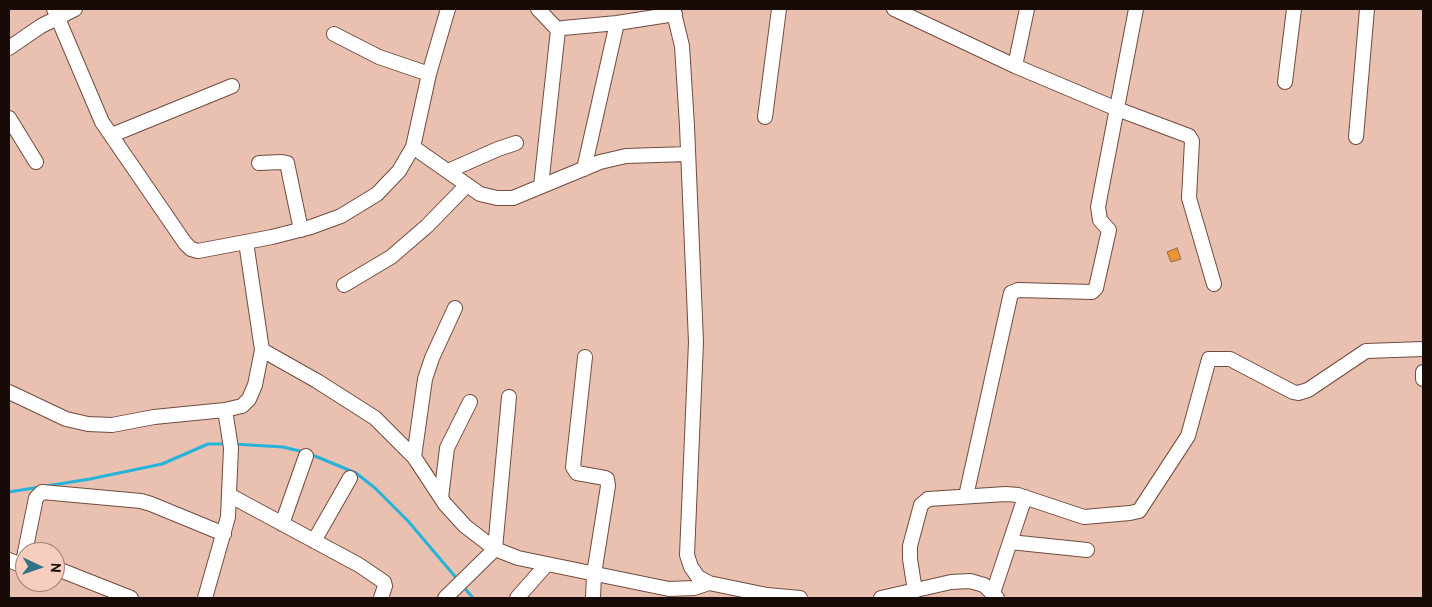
<!DOCTYPE html>
<html>
<head>
<meta charset="utf-8">
<style>
	body { margin:0 }
	#map { position:relative; width:1432px; height:607px; overflow:hidden; background:#eac0b0; font-family:Overpass,sans-serif }
	canvas { display:block }
	.frame { position:absolute; inset:0; border:10px solid #180a06; pointer-events:none }
	.north { position:absolute; left:15px; top:542px; width:50px; height:50px; box-sizing:border-box; background:#f7cdbd; border:1px solid #9e7f74; border-radius:50%; rotate:93deg; font-size:14px; font-weight:700; line-height:20px; text-align:center; color:#180a06 }
	.north::after { content:''; display:block; margin:auto; width:18px; height:22px; background:#337387; clip-path:polygon(50% 0,100% 100%,50% 72%,0 100%) }
</style>
</head>
<body>
<div id="map">
<canvas width="1432" height="607"></canvas>
<div class="frame"></div>
<div class="north">N</div>
</div>
<script>
const g = document.querySelector('canvas').getContext('2d');
g.lineJoin = 'round';
const shape = rows => new Path2D(rows.map(r => 'M' + r).join(''));
function trace(path, color, width, dash) { g.strokeStyle = color; g.lineWidth = width; g.lineCap = dash ? 'butt' : 'round'; g.setLineDash(dash || []); g.stroke(path); }
function fillPath(path, color) { g.fillStyle = color; g.fill(path, 'evenodd'); }
trace(shape([
	[233,444,283,447,304,452],
	[310,454,356,473,375,488,408,521,458,580],
	[9,492,90,479,162,464,208,444,227,444],
	[462,585,473,598]
]), '#26b3d9', 3);
const building = shape([
	[1177,248,1181,259,1171,262,1167,252,1177,248]
]);
fillPath(building, '#f19331');
trace(building, '#8a6c53', 1);
const minor = shape([
	[54,9,102,122,185,243,191,249,198,251,272,237,311,227,341,216,377,194,399,171,413,147,429,74,448,9],
	[538,9,558,30],
	[673,9,682,46,687,126,696,342,687,555,691,567,698,577,709,583,767,595,800,598],
	[894,9,1015,66,1117,109,1189,136,1192,141,1189,198,1214,284],
	[334,34,379,57,429,74],
	[9,48,41,26,75,9],
	[1015,66,1027,9],
	[1285,82,1294,9],
	[765,117,779,9],
	[9,118,36,162],
	[112,135,232,86],
	[1356,137,1367,9],
	[413,147,480,194,497,198,513,198,600,162,626,156,688,154],
	[259,163,282,162,287,163,301,230],
	[584,169,617,23],
	[448,171,498,149,516,143],
	[541,186,558,30,563,28,617,23,675,14],
	[344,285,391,257,427,226,467,185],
	[262,350,317,381,375,418,414,457,445,504,465,526,495,549,518,558,669,589,694,588,709,583],
	[585,357,573,467,577,473,605,478,607,479,608,486,594,574,593,598],
	[1423,379,1423,372],
	[9,392,66,419,88,424,112,425,154,417,225,410,242,406,249,399,255,385,262,350,246,242],
	[414,457,425,379,432,358,455,308],
	[229,495,359,565,384,582,385,586,381,598],
	[966,496,1011,293,1018,290,1092,292,1096,288,1109,230,1100,220,1098,207,1136,9],
	[441,498,447,448,470,402],
	[282,524,306,456],
	[314,541,350,478],
	[1010,542,1087,550],
	[25,552,36,498,42,492,141,501,151,504,224,534],
	[9,560,18,564,22,563,25,553],
	[55,568,131,598],
	[915,591,910,559,910,546,921,505,928,499,1006,494,1018,495,1084,517,1130,513,1139,511,1188,436,1209,359,1230,359,1293,392,1298,393,1308,390,1366,351,1423,349],
	[993,593,1025,497],
	[205,598,228,517,231,448,225,410],
	[445,598,495,549,509,397],
	[517,598,547,564],
	[881,598,951,582,970,581,984,585,997,598]
]);
trace(minor, '#704c3f', 16);
trace(minor, '#fff', 14);
</script>
</body>
</html>
